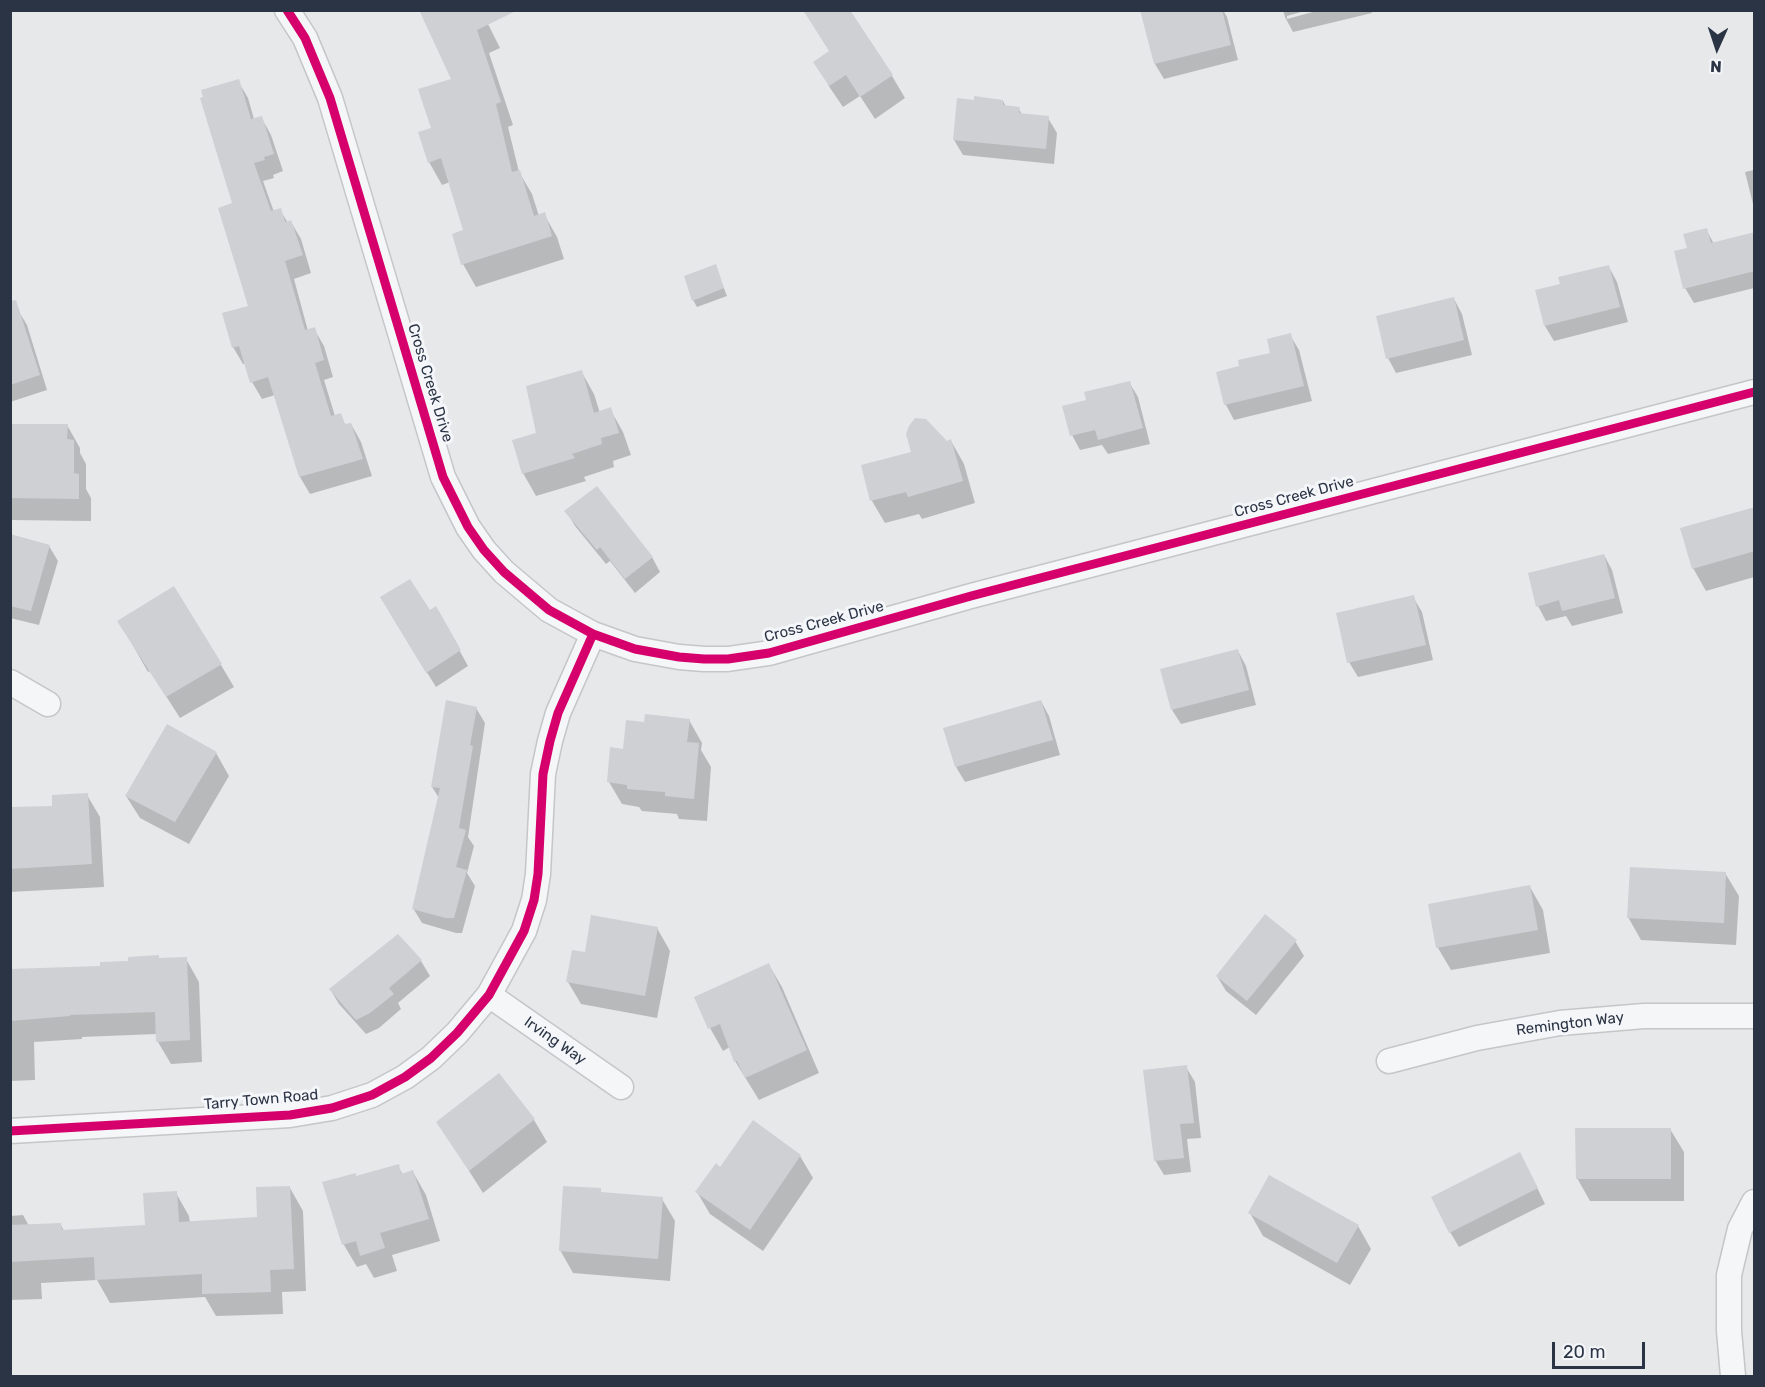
<!DOCTYPE html>
<html>
<head>
<meta charset="utf-8">
<style>
	body { margin:0 }
	#map { position:relative; width:1765px; height:1387px; overflow:hidden; background:#e6e8ea; font-family:Rubik,sans-serif }
	canvas { display:block }
	.frame { position:absolute; inset:0; border:12px solid #2b3445; pointer-events:none }
	.north { position:absolute; left:1687px; top:18px; width:60px; height:60px; -webkit-text-stroke:4px #f4f6f9; paint-order:stroke; rotate:183deg; font-size:16px; font-weight:700; line-height:24px; text-align:center; color:#2b3445 }
	.north::after { content:''; display:block; margin:auto; width:21px; height:27px; background:#2b3445; clip-path:polygon(50% 0,100% 100%,50% 72%,0 100%) }
	.scale { position:absolute; left:1552px; top:1342px; width:93px; height:27px; box-sizing:border-box; border:3px solid #2b3445; border-top:0; padding-left:8px; font-size:18px; line-height:21px; white-space:nowrap; color:#2b3445; -webkit-text-stroke:4px #f4f6f9; paint-order:stroke }
</style>
</head>
<body>
<div id="map">
<canvas width="1765" height="1387"></canvas>
<div class="frame"></div>
<div class="north">N</div>
<div class="scale">20 m</div>
</div>
<script>
const g = document.querySelector('canvas').getContext('2d');
g.lineJoin = 'round';
function fillPath(path, color) { g.fillStyle = color; g.fill(path, 'evenodd'); }
const shape = rows => new Path2D(rows.map(r => 'M' + r).join(''));
function trace(path, color, width, dash) { g.strokeStyle = color; g.lineWidth = width; g.lineCap = dash ? 'butt' : 'round'; g.setLineDash(dash || []); g.stroke(path); }
function drawText(font, color, halo, rows, align = 'center') {
  g.font = font + ' Rubik,sans-serif'; g.lineWidth = 6; g.setLineDash([]); g.textBaseline = 'middle'; g.strokeStyle = halo; g.fillStyle = color; for (const [text, x, y, turn = 0] of rows) {
    g.save(); g.translate(x, y); g.rotate((+turn || 0) * Math.PI / 180); g.textAlign = isNaN(turn) ? turn : align; if (halo) g.strokeText(text, 0, 0); g.fillText(text, 0, 0); g.restore();
  }
}
fillPath(shape([
	[481,10,500,48,489,53,513,125,508,127,519,172,532,194,539,216,544,214,557,237,564,259,476,287,463,264,465,231,450,182,442,185,429,162,432,129],
	[847,10,892,76,905,98,875,119,860,96,843,107,828,85,830,52,805,11],
	[1185,10,1223,10,1227,17,1238,60,1164,79,1155,64,1142,13],
	[1283,10,1308,10,1287,16,1287,19,1320,10,1371,10,1372,13,1293,32,1285,17],
	[238,81,248,98,254,119,261,117,271,135,283,171,273,175,274,178,263,181,274,212,280,210,288,223,291,222,301,239,311,273,294,279,308,331,314,329,324,346,333,377,324,380,335,416,340,415,346,426,351,424,361,442,372,476,310,494,300,477,275,395,262,399,252,382,246,364,243,364,233,347,250,307,234,204],
	[975,101,1003,101,1006,107,1019,109,1022,115,1048,118,1057,133,1054,164,963,155,954,140],
	[1754,170,1754,208,1745,172],
	[1706,229,1714,244,1754,234,1754,288,1694,303,1685,288,1689,249],
	[715,266,727,296,697,307,693,300],
	[1609,267,1617,282,1628,322,1554,341,1545,326,1562,285],
	[1454,299,1462,314,1472,355,1396,373,1388,358],
	[18,310,27,325,47,390,10,402,10,312],
	[1290,335,1299,350,1312,401,1234,420,1226,405,1218,373,1241,367,1272,354],
	[581,371,594,394,600,413,610,409,623,432,631,455,613,461,614,467,584,477,586,481,536,496,523,473,538,434],
	[1129,382,1138,397,1150,444,1108,454,1102,445,1080,450,1072,435,1088,401],
	[67,425,80,448,80,453,86,464,86,489,91,498,91,521,10,520,10,426],
	[951,441,964,464,975,503,922,519,919,514,885,523,872,501,863,467],
	[1754,509,1754,577,1706,591,1693,568],
	[566,511,652,557,660,572,635,593,610,561,606,564,575,526],
	[10,536,49,546,58,561,39,625,10,618],
	[1604,555,1612,570,1623,613,1572,626,1566,616,1546,621,1538,606],
	[1413,597,1422,612,1433,660,1358,677,1349,662],
	[436,608,468,666,436,687,390,613,429,612],
	[119,621,221,665,234,687,180,718,150,671,148,672],
	[1238,651,1246,666,1256,705,1181,724,1172,710],
	[1041,701,1049,716,1060,755,965,782,956,767],
	[476,708,485,723,468,837,474,846,467,873,475,886,462,933,456,933,422,923,413,908,439,798,432,787],
	[689,720,702,743,701,750,711,767,707,821,679,819,677,814,642,811,639,807,622,804,609,782,624,750,646,724],
	[216,753,229,776,189,844,140,818,126,796],
	[87,795,100,817,104,887,10,892,10,809,53,808],
	[1725,873,1739,896,1736,945,1641,940,1628,917],
	[1530,887,1543,910,1550,953,1451,970,1438,948,1430,905],
	[657,928,670,951,657,1018,581,1004,568,982,586,954],
	[398,936,421,961,430,976,398,1003,401,1009,379,1028,366,1034,339,1004,330,989],
	[1295,941,1304,956,1256,1015,1226,991,1217,976],
	[186,959,199,982,202,1062,171,1064,158,1042,157,1034,82,1037,82,1039,34,1042,35,1080,10,1081,10,972,101,968,129,962],
	[769,965,782,987,819,1073,759,1100,735,1061,730,1047,723,1051,710,1028],
	[1186,1067,1195,1082,1201,1138,1187,1139,1191,1172,1164,1175,1155,1160],
	[534,1120,547,1142,483,1193,438,1122],
	[1670,1129,1684,1152,1684,1201,1590,1201,1577,1178],
	[800,1156,813,1178,763,1251,710,1214,697,1192],
	[398,1166,403,1175,413,1172,426,1195,440,1241,392,1255,397,1271,374,1278,366,1264,357,1267,344,1245,324,1183,356,1177],
	[1528,1169,1545,1204,1459,1247,1450,1232],
	[290,1188,303,1211,306,1291,282,1292,283,1314,216,1316,205,1297,110,1303,97,1280,41,1283,42,1299,10,1300,10,1216,23,1215,29,1226,61,1225,64,1231,146,1227,176,1193,189,1216,190,1223,259,1218],
	[600,1190,602,1194,662,1199,675,1221,670,1281,573,1273,560,1250],
	[1250,1213,1358,1226,1371,1249,1350,1285,1263,1236]
]), '#0003');
fillPath(shape([
	[419,10,518,10,477,30,501,102,496,104,512,172,520,170,534,216,545,212,552,236,461,265,452,234,463,230,441,158,428,163,418,132,431,128,418,89,451,79],
	[803,10,850,10,893,75,860,97,846,75,829,86,813,62,829,51],
	[1140,10,1222,10,1231,45,1154,64],
	[239,79,251,119,262,116,274,154,264,157,265,160,254,163,271,211,281,208,285,222,291,220,303,255,285,261,305,330,315,327,324,360,315,363,331,416,341,413,345,424,351,423,363,459,299,477,268,377,250,383,239,346,232,348,222,313,248,306,218,208,232,203,200,98,203,97,201,90],
	[974,96,1003,100,1003,105,1020,107,1019,113,1049,116,1046,149,953,140,957,98,974,100],
	[1707,228,1711,243,1755,232,1755,271,1683,289,1674,251,1687,248,1683,234],
	[716,264,724,288,692,301,684,276],
	[1609,265,1620,307,1544,326,1535,290,1560,284,1558,277],
	[1454,297,1464,340,1386,359,1376,316],
	[16,300,40,375,10,385,10,301],
	[1291,333,1304,386,1224,405,1216,372,1239,366,1238,360,1270,353,1267,339],
	[582,370,594,413,611,407,619,433,601,438,602,444,572,454,575,458,522,474,512,440,536,433,526,386],
	[1130,381,1143,428,1098,440,1095,430,1070,436,1062,406,1086,400,1084,392],
	[915,418,926,419,947,441,951,439,963,481,908,497,906,492,870,501,861,465,911,452,906,434,909,426],
	[10,424,68,424,67,439,74,440,74,473,79,474,79,499,10,498],
	[597,486,653,557,625,579,600,547,597,550,564,511],
	[1755,507,1755,551,1692,569,1680,528],
	[10,534,50,545,31,611,10,606],
	[1604,554,1615,598,1562,611,1559,600,1536,607,1528,573],
	[410,579,430,610,436,606,461,650,426,673,380,597],
	[174,586,222,664,166,697,117,621],
	[1414,595,1426,645,1347,663,1336,613],
	[1238,649,1249,690,1171,710,1160,669],
	[446,700,477,707,470,745,473,746,459,828,466,830,456,867,467,870,454,918,446,918,412,909,440,788,431,787],
	[1041,700,1053,740,955,767,943,728],
	[645,714,690,719,687,742,699,743,694,799,665,796,665,792,627,789,627,785,607,782,610,747,623,749,626,720,644,722],
	[167,724,217,752,175,822,125,796],
	[88,793,92,864,10,869,10,807,52,806,52,795],
	[1630,867,1726,872,1724,923,1627,918],
	[1530,885,1538,930,1436,948,1428,904],
	[1265,914,1297,940,1247,1001,1216,976],
	[591,915,658,927,645,996,566,982,572,950,585,952],
	[398,934,422,960,389,988,394,994,370,1013,356,1020,329,989],
	[159,955,159,958,187,957,190,1040,156,1042,155,1012,70,1015,70,1016,10,1021,10,969,100,966,100,962,128,961,128,957],
	[769,963,807,1050,745,1078,737,1061,734,1062,720,1024,708,1029,694,997],
	[1187,1065,1194,1123,1180,1124,1184,1158,1154,1161,1143,1070],
	[499,1073,535,1119,469,1171,436,1122],
	[753,1120,801,1155,750,1230,695,1192,716,1163,720,1167],
	[1575,1128,1671,1128,1671,1179,1576,1179],
	[1520,1152,1538,1188,1449,1233,1431,1197],
	[399,1164,401,1174,413,1170,429,1219,380,1233,385,1248,360,1256,356,1241,342,1245,322,1182,356,1173,356,1176],
	[1269,1175,1359,1225,1337,1263,1248,1213],
	[290,1186,294,1269,270,1270,271,1292,202,1294,202,1274,95,1280,94,1257,10,1262,10,1225,61,1223,62,1230,145,1225,143,1193,177,1191,179,1222,257,1217,256,1187],
	[563,1186,601,1188,601,1192,663,1197,658,1259,559,1251]
]), '#ced0d3');
const street = shape([
	[287,10,305,38,330,98,443,477,468,527,484,550,504,572,549,610,593,634,635,649,679,657,704,659,728,659,769,653,971,596,1754,392],
	[10,682,48,704],
	[489,995,621,1087],
	[1389,1061,1477,1038,1560,1023,1644,1016,1754,1016],
	[10,1131,290,1115,332,1108,372,1095,405,1077,431,1058,457,1033,489,995,524,931,534,900,538,874,543,774,550,741,558,713,593,634],
	[1733,1376,1729,1331,1729,1275,1740,1229,1754,1202]
]);
trace(street, '#c4c6c8', 27);
trace(street, '#f5f6f7', 24);
trace(shape([
	[287,10,305,38,330,98,443,477,468,527,484,550,504,572,549,610,593,634,635,649,679,657,704,659,728,659,769,653,971,596,1754,392],
	[10,1131,290,1115,332,1108,372,1095,405,1077,431,1058,457,1033,489,995,524,931,534,900,538,874,543,774,550,741,558,713,593,634]
]), '#d6006c', 9);
drawText('15px', '#2b3445', '#f4f6f9', [
	["Cross Creek Drive",430,383,73],
	["Cross Creek Drive",1294,497,-15],
	["Cross Creek Drive",824,622,-15],
	["Remington Way",1570,1024,-7],
	["Irving Way",555,1041,35],
	["Tarry Town Road",261,1100,-5]
]);
</script>
</body>
</html>
